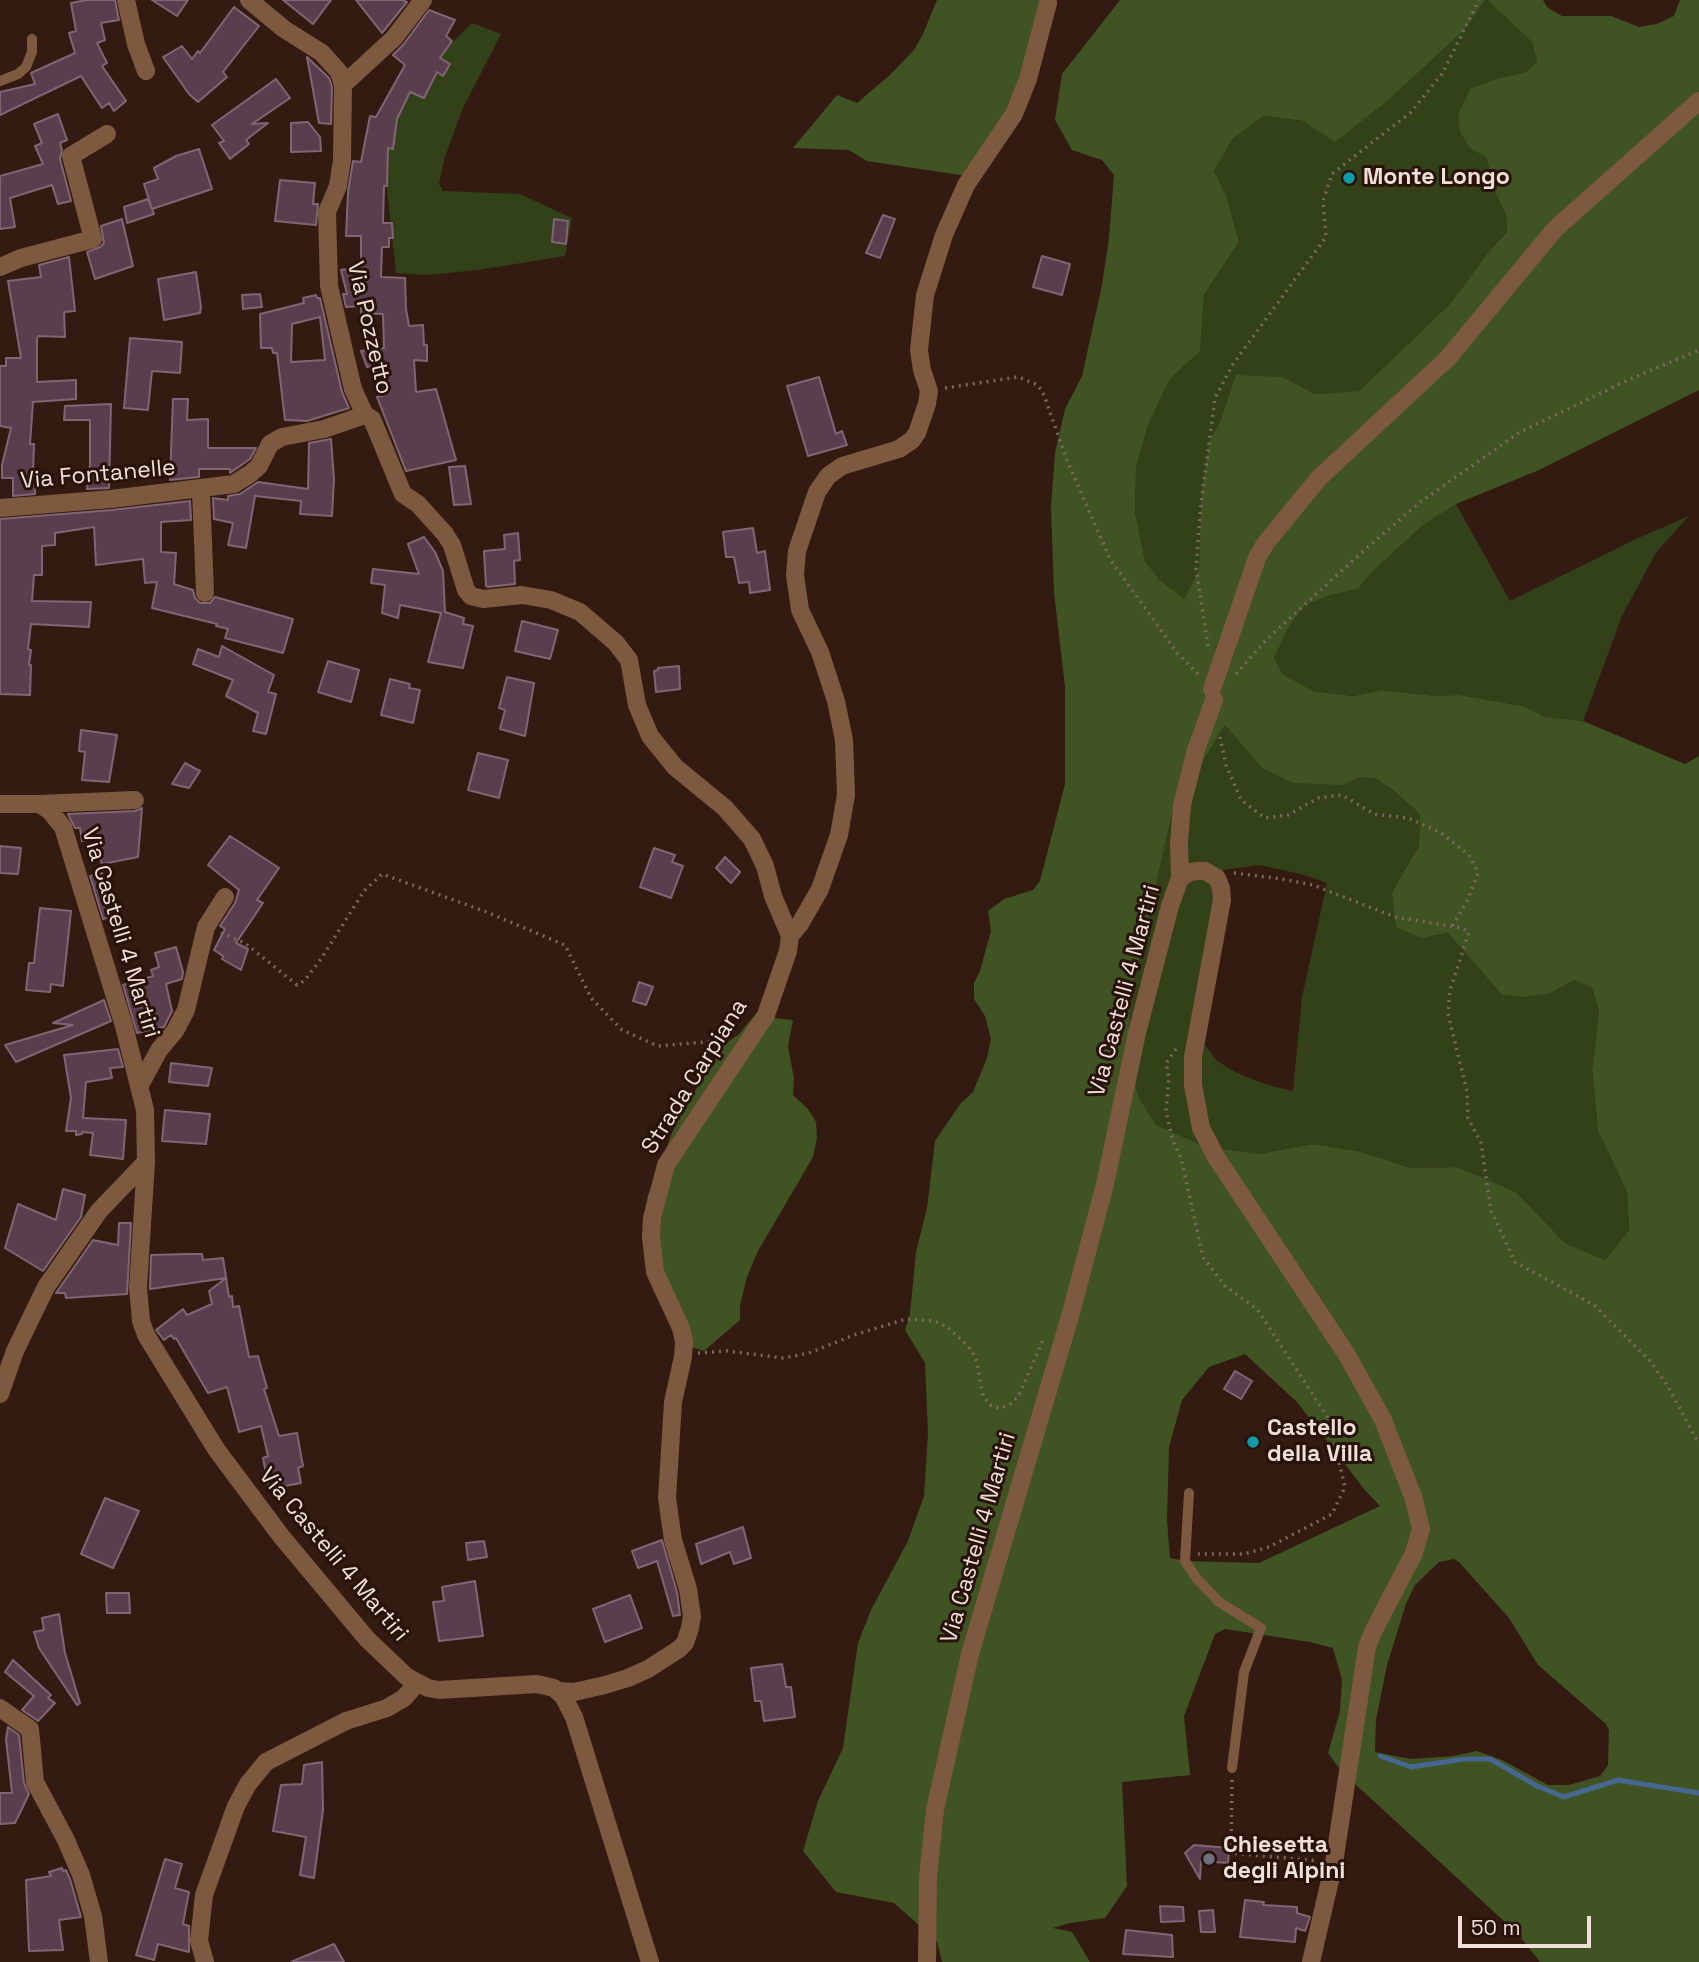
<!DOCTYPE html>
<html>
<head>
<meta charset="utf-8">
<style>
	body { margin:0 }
	#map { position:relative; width:1699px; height:1962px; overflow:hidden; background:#341b11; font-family:"Space Grotesk",sans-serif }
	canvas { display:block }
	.scale { position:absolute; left:1458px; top:1916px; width:133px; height:32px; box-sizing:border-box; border:4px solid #f1e0d9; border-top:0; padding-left:9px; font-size:21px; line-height:24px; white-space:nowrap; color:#f1e0d9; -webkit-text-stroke:5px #291208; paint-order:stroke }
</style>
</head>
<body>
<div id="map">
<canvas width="1699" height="1962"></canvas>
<div class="scale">50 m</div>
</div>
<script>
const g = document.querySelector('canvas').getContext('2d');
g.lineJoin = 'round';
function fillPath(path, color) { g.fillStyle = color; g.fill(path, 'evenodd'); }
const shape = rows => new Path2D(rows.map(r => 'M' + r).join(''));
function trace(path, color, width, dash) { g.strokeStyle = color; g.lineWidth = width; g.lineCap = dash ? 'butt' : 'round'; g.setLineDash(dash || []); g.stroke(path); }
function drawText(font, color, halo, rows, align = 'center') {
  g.font = font + ' "Space Grotesk",sans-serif'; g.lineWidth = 6; g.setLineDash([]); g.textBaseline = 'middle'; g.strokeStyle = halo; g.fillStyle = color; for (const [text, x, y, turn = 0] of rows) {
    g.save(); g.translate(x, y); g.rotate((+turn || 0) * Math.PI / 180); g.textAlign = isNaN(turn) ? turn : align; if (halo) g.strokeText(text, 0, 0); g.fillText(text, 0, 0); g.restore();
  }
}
fillPath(shape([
	[1485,0,1487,0,1532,42,1537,62,1526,72,1499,78,1486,157,1496,194,1506,215,1507,232,1490,250,1450,304,1359,391,1315,394,1283,377,1236,376,1220,422,1209,442,1201,497,1199,570,1184,599,1159,579,1145,561,1135,512,1136,468,1148,425,1170,379,1200,351,1204,295,1239,242,1227,197,1214,171,1233,137,1264,116,1303,121,1466,28],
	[472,23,501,34,462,110,444,160,439,184,443,191,520,194,572,218,565,256,478,270,428,275,396,273,379,116],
	[1456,504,1510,601,1636,539,1689,516,1657,551,1622,616,1583,721,1545,717,1523,706,1459,695,1434,696,1384,690,1353,696,1313,691,1283,674,1274,658,1290,625,1305,605,1331,595,1358,589,1369,575,1422,526],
	[1225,725,1262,767,1343,785,1360,777,1377,779,1394,791,1420,814,1419,844,1392,892,1421,938,1448,933,1502,995,1551,993,1574,980,1592,988,1599,1011,1592,1071,1598,1131,1627,1192,1629,1230,1605,1260,1565,1243,1516,1192,1458,1167,1411,1168,1358,1151,1312,1144,1258,1154,1204,1146,1156,1125,1139,1098,1129,1063,1130,999,1173,810],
	[1259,865,1301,874,1327,883,1302,997,1293,1091,1268,1085,1237,1073,1217,1061,1195,1032,1225,880,1223,870]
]), '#324118');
fillPath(shape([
	[937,0,1053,0,1010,112,967,176,867,161,849,150,793,148,837,95,857,103,890,75,914,50,923,34],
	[1120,0,1485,0,1466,28,1387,101,1335,142,1303,121,1264,116,1233,138,1214,171,1227,197,1239,242,1204,295,1200,351,1170,379,1148,425,1136,468,1135,512,1145,561,1159,579,1184,599,1199,570,1201,497,1209,442,1220,422,1236,375,1283,377,1315,394,1359,391,1450,304,1490,250,1507,232,1506,215,1496,194,1486,157,1470,148,1460,132,1458,115,1470,89,1499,78,1526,72,1537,62,1532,42,1487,0,1543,0,1547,7,1562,16,1611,16,1639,27,1657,24,1674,16,1680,0,1699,0,1699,390,1539,470,1456,504,1422,526,1369,575,1358,589,1331,595,1305,605,1290,625,1274,658,1283,674,1313,691,1353,696,1383,690,1434,696,1459,695,1523,706,1545,717,1583,721,1685,764,1699,756,1699,1962,1540,1962,1518,1934,1341,1771,1328,1753,1340,1711,1342,1680,1333,1648,1310,1642,1225,1629,1215,1634,1184,1716,1190,1775,1122,1782,1127,1886,1105,1918,1070,1923,1053,1928,1072,1932,1090,1962,942,1962,937,1941,894,1903,836,1892,803,1851,818,1801,843,1748,858,1643,871,1610,908,1541,924,1496,928,1434,925,1363,905,1330,910,1314,916,1252,927,1208,935,1141,961,1103,973,1092,987,1058,991,1039,985,1016,974,999,974,983,980,971,991,931,988,911,1004,899,1033,890,1040,881,1065,784,1065,687,1054,592,1051,507,1055,453,1065,409,1082,376,1102,285,1109,238,1114,175,1102,160,1072,150,1055,120,1062,74],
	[1225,725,1262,768,1293,783,1343,785,1360,777,1377,779,1394,791,1420,814,1419,845,1392,892,1396,927,1421,938,1448,933,1502,995,1523,997,1551,993,1574,980,1592,988,1599,1011,1592,1071,1598,1131,1627,1192,1629,1230,1605,1260,1565,1243,1516,1192,1458,1167,1411,1168,1358,1151,1312,1144,1258,1154,1204,1146,1156,1125,1139,1098,1129,1063,1130,999,1173,810],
	[1245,1354,1297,1402,1364,1489,1380,1506,1259,1563,1185,1561,1170,1558,1167,1520,1169,1447,1182,1400,1209,1367],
	[1454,1559,1459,1562,1509,1618,1538,1665,1606,1724,1609,1730,1608,1765,1600,1776,1569,1785,1548,1785,1502,1760,1477,1751,1453,1756,1411,1759,1375,1752,1376,1720,1387,1665,1406,1604,1415,1585,1439,1562],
	[754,1016,793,1020,788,1046,794,1079,793,1095,808,1109,816,1122,817,1138,813,1157,758,1251,747,1277,740,1305,740,1320,704,1351,681,1344,643,1220,648,1195,672,1133,686,1105,725,1044,739,1034]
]), '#405322');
trace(shape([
	[1380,1756,1411,1767,1464,1759,1490,1759,1537,1786,1564,1797,1618,1780,1699,1793]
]), '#476790', 5);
const building = shape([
	[87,0,115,0,119,20,101,23,105,40,97,43,107,63,102,66,126,101,114,111,109,103,102,108,81,76,0,115,0,92,35,84,31,73,75,53,69,33,76,31,71,3,87,0],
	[152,0,188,0,177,16,152,0],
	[283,0,331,0,313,24,283,0],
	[356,0,402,0,407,2,382,33,356,0],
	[234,7,259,26,223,72,227,77,198,102,189,94,163,57,182,46,192,59,198,51,200,53,234,7],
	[429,10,455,20,446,36,452,41,440,58,450,64,443,76,437,72,424,98,410,92,397,119,393,149,388,148,387,186,384,186,383,223,392,223,393,238,389,238,389,247,382,247,381,277,405,278,406,309,409,326,423,325,424,345,427,345,427,361,414,360,416,392,436,389,456,460,406,471,377,397,385,395,381,365,367,367,361,351,384,348,383,314,361,313,361,306,346,307,343,294,347,294,341,270,361,267,361,236,346,236,348,192,353,161,361,162,370,116,376,117,405,65,393,55,403,45,429,10],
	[307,57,329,78,332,87,331,124,319,123,307,57],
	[276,79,290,98,252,124,268,123,246,140,249,144,230,159,219,143,224,141,212,125,276,79],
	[58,114,67,140,60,143,62,150,60,159,71,201,58,204,52,185,10,198,15,227,0,229,0,176,43,164,35,146,42,143,34,124,58,114],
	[308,122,320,137,321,151,291,152,291,123,308,122],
	[199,149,212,189,152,209,144,184,158,179,154,168,176,156,199,149],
	[280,180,315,183,313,204,318,204,316,225,275,221,280,180],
	[148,199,154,214,127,223,124,207,148,199],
	[883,215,895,219,880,258,866,253,883,215],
	[122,219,133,266,95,279,87,252,100,247,104,243,101,226,122,219],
	[554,219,568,221,566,244,552,242,554,219],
	[1042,256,1070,264,1062,295,1033,287,1042,256],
	[69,257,75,311,64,312,65,337,38,336,37,339,37,382,76,380,76,399,33,402,30,444,34,444,33,473,35,474,35,494,13,496,13,478,2,478,2,465,11,428,0,426,0,366,6,366,6,358,21,358,8,281,41,277,39,265,69,257],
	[196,272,201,307,200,313,164,320,158,279,196,272],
	[260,294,262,307,243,309,242,295,260,294],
	[316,295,317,298,320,298,342,392,349,408,307,421,285,420,277,353,273,353,272,348,261,348,260,314,304,303,303,298,316,295],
	[320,317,325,360,291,362,292,324,320,317],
	[130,338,182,342,180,373,152,371,148,410,124,408,130,338],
	[819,377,836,434,842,431,847,445,808,456,787,386,819,377],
	[173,399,188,399,187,420,208,419,208,448,256,448,250,459,230,473,230,469,199,469,199,477,170,480,173,399],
	[111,404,109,488,87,489,90,465,90,420,64,420,65,406,111,404],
	[331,439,334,479,332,516,300,514,301,501,255,496,246,548,228,545,233,523,214,519,213,498,228,500,228,496,240,494,258,482,308,489,309,443,331,439],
	[465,466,471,504,454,505,449,467,465,466],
	[190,501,191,520,161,522,161,552,176,553,174,584,193,590,195,598,200,603,210,603,215,597,293,619,283,653,225,638,228,629,216,626,217,624,152,608,157,582,145,583,143,559,96,565,94,527,55,533,55,545,42,546,42,575,34,575,32,601,91,602,89,627,31,624,28,649,31,650,29,665,31,665,30,695,0,694,0,519,112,510,190,501],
	[753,528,757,553,765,551,770,590,750,593,749,582,739,583,734,557,726,557,723,532,753,528],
	[518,533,520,560,514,561,515,584,488,587,486,586,484,551,505,549,504,535,518,533],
	[424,537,435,552,443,571,445,612,464,618,463,624,473,626,463,668,428,662,441,613,400,605,398,618,382,613,385,585,371,583,373,569,419,574,408,544,424,537],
	[522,621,558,630,550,659,515,651,522,621],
	[222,646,274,675,268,692,276,694,266,734,253,731,258,713,226,696,233,680,193,664,198,649,219,657,222,646],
	[328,661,359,670,351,702,318,692,328,661],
	[679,666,680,689,656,692,654,671,658,670,658,668,679,666],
	[507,677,534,683,525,736,500,729,505,710,499,708,507,677],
	[390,679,410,684,409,688,420,690,413,723,381,715,390,679],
	[81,730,117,735,109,782,82,780,85,752,79,751,81,730],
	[478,753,508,760,499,798,468,790,478,753],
	[185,763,200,771,189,788,172,784,185,763],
	[142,808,138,857,102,864,95,841,82,841,80,828,75,828,68,814,135,811,142,808],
	[230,836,279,868,257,900,263,903,236,943,248,949,241,970,222,959,223,956,214,950,225,929,220,926,235,903,239,890,208,865,230,836],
	[0,846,21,848,18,874,0,873,0,846],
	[654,848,675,855,672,862,683,866,671,898,640,887,654,848],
	[725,857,740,872,731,883,716,868,725,857],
	[102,873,115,915,103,919,90,876,102,873],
	[40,908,71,911,63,986,51,984,50,992,26,990,29,963,34,963,40,908],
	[176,947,183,972,182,979,166,984,172,1011,164,1027,137,1033,123,985,153,976,151,970,159,967,155,953,176,947],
	[639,982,653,987,646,1005,633,1001,639,982],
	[104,1000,111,1021,16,1062,5,1045,73,1025,53,1023,104,1000],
	[118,1049,123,1067,110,1068,112,1078,86,1082,83,1118,126,1120,123,1159,90,1155,93,1133,82,1132,82,1134,76,1135,76,1131,66,1131,71,1098,64,1055,118,1049],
	[171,1063,212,1068,208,1086,169,1082,171,1063],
	[165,1110,210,1114,206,1144,162,1141,165,1110],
	[63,1189,85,1195,81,1217,43,1271,5,1248,18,1204,56,1220,63,1189],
	[119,1223,131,1223,127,1294,66,1298,65,1293,56,1293,93,1240,118,1245,119,1223],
	[189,1254,202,1254,203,1260,223,1258,229,1297,232,1296,233,1307,239,1306,249,1357,258,1356,267,1388,264,1389,279,1436,297,1433,303,1466,298,1468,301,1483,269,1489,263,1458,268,1456,261,1426,239,1432,227,1387,208,1393,176,1338,174,1339,171,1335,164,1340,156,1330,183,1309,187,1315,212,1304,209,1291,226,1278,150,1289,151,1255,189,1254],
	[1235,1371,1252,1381,1241,1399,1224,1389,1235,1371],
	[105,1498,139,1511,113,1568,81,1554,105,1498],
	[743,1527,751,1558,734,1564,730,1552,701,1564,696,1544,743,1527],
	[662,1540,677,1592,680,1615,673,1616,657,1561,638,1568,632,1551,662,1540],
	[484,1541,487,1557,468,1560,466,1543,484,1541],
	[475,1581,483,1636,439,1641,433,1602,444,1601,442,1587,475,1581],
	[106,1593,129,1593,130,1613,107,1613,106,1593],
	[630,1595,642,1628,605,1642,593,1609,630,1595],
	[59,1614,65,1653,80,1703,77,1705,39,1648,34,1632,44,1630,42,1618,59,1614],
	[13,1660,51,1695,48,1698,55,1703,38,1721,22,1710,34,1696,5,1672,13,1660],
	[782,1664,786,1687,791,1687,795,1717,764,1721,761,1701,755,1701,751,1668,782,1664],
	[8,1727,19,1735,24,1783,29,1794,15,1823,0,1824,0,1793,12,1793,6,1739,8,1727],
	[322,1762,323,1810,314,1878,300,1875,306,1837,273,1831,281,1785,302,1784,304,1765,322,1762],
	[1194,1845,1229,1848,1228,1863,1201,1861,1200,1879,1185,1853,1194,1845],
	[165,1859,182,1864,175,1888,189,1892,183,1924,189,1926,189,1952,158,1944,154,1960,136,1955,165,1859],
	[62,1868,63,1871,66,1870,70,1879,81,1917,59,1920,63,1950,29,1951,26,1880,51,1876,49,1872,62,1868],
	[1245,1900,1264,1902,1263,1905,1297,1907,1297,1913,1310,1917,1305,1931,1296,1928,1295,1942,1240,1937,1245,1900],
	[1160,1906,1183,1907,1184,1921,1161,1922,1160,1906],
	[1213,1910,1215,1932,1201,1932,1199,1911,1213,1910],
	[1126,1930,1172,1935,1173,1957,1123,1954,1126,1930],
	[334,1944,344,1962,291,1962,334,1944]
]);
fillPath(building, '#593f4d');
trace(building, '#816574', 2);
trace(shape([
	[945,388,1018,377,1038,385,1044,395,1066,458,1110,559,1178,654,1199,675],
	[1208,646,1196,568,1201,505,1215,398,1233,364,1326,237,1323,201,1332,174,1411,112,1442,74,1479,0],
	[1236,674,1266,640,1360,554,1419,503,1520,432,1628,380,1699,350],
	[1220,737,1226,765,1241,800,1265,818,1288,815,1318,798,1342,795,1374,814,1408,818,1440,832,1469,855,1478,873,1467,901,1452,927],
	[1234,873,1282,879,1313,885,1395,917,1461,928,1469,932,1450,990,1448,1014,1467,1091,1468,1118,1481,1143,1491,1211,1515,1262,1594,1305,1650,1361,1667,1385,1699,1444],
	[221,933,245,943,297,985,305,980,321,959,364,891,382,874,484,911,565,945,591,998,622,1030,658,1046,728,1040],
	[1176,1049,1166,1063,1169,1077,1166,1111,1173,1141,1181,1158,1203,1257,1225,1286,1257,1309,1329,1419,1345,1487,1332,1514,1269,1547,1244,1554,1197,1554],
	[698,1353,727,1351,783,1358,809,1353,854,1335,906,1319,934,1321,946,1326,967,1345,976,1358,983,1396,990,1405,999,1408,1009,1405,1018,1397,1044,1338],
	[1232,1780,1231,1853,1318,1861]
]), '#7d675e', 3.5, [2, 5]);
trace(shape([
	[0,81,18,74,26,67,32,52,32,39],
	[1189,1493,1185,1561,1197,1579,1219,1602,1261,1628,1244,1672,1232,1768]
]), '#7d593f', 10);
trace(shape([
	[126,0,136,44,146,71],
	[249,0,284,29,322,53,339,72,343,85,342,160,338,186,327,212,329,286,353,389,365,415],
	[343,85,394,38,423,0],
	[0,267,21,258,93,239,71,156,107,134],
	[201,490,205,593],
	[0,508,111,499,234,484,250,474,259,466,270,444,282,437,324,429,365,415,372,419,403,494,418,504,445,534,452,545,466,590,471,596,483,599,522,595,551,600,580,612,616,643,629,660,637,705,650,736,675,767,725,808,752,839,765,866,773,896,790,936],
	[1212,689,1257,558,1265,544,1319,478,1448,358,1555,229,1699,101],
	[0,804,39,804,49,810,63,827,124,1026,145,1110,146,1162,138,1287,141,1321,146,1335,216,1449,281,1536,367,1639,407,1677,428,1688,439,1690,537,1684,554,1688,563,1696,574,1717,650,1962],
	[39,804,135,800],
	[1180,878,1179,843,1182,805,1196,750,1214,700],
	[140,1085,159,1050,175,1031,186,1010,206,927,225,897],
	[0,1394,15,1351,46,1287,99,1211,146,1162],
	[559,1691,574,1692,605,1685,628,1678,648,1669,679,1649,685,1643,690,1628,692,1616,688,1589,673,1540,667,1498,673,1402,683,1357,684,1341,681,1328,655,1272,651,1237,652,1218,666,1165,766,1015,788,951,790,936,800,924,820,889,839,835,846,795,844,740,836,701,820,652,800,610,795,575,797,551,817,492,828,476,842,466,899,449,912,440,917,433,927,404,929,391,922,370,919,350,925,295,944,235,966,185,1014,114,1028,79,1048,3],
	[0,1708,30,1729,35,1782,66,1840,81,1875,93,1916,99,1962],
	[205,1962,199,1941,204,1895,236,1806,248,1784,266,1762,346,1721,387,1708,404,1698,417,1683],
	[927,1962,928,1878,935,1810,970,1654,1071,1313,1105,1184,1137,1033,1170,906,1180,878,1190,872,1198,871,1205,871,1217,878,1221,888,1222,900,1193,1057,1193,1085,1201,1128,1216,1157,1347,1355,1383,1420,1414,1499,1421,1529,1414,1553,1373,1632,1367,1647,1334,1863,1311,1962]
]), '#7d593f', 18);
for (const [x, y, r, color] of [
	[1349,178,7,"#0f9aa8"],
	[1253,1442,7,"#0f9aa8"],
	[1209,1859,7,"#6b7280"]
]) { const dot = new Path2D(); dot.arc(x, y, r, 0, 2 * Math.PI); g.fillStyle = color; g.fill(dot); trace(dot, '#291208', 2.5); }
drawText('bold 23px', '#f1e0d9', '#291208', [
	["Monte Longo",1363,178],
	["Castello",1267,1429],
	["della Villa",1267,1455],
	["Chiesetta",1223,1846],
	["degli Alpini",1223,1872]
], 'left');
drawText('23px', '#f1e0d9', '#291208', [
	["Via Pozzetto",369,328,77],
	["Via Fontanelle",98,475,-5],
	["Via Castelli 4 Martiri",120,933,73],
	["Via Castelli 4 Martiri",1125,991,-75],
	["Strada Carpiana",695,1077,-58],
	["Via Castelli 4 Martiri",979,1538,-74],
	["Via Castelli 4 Martiri",333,1555,50]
]);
</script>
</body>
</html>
